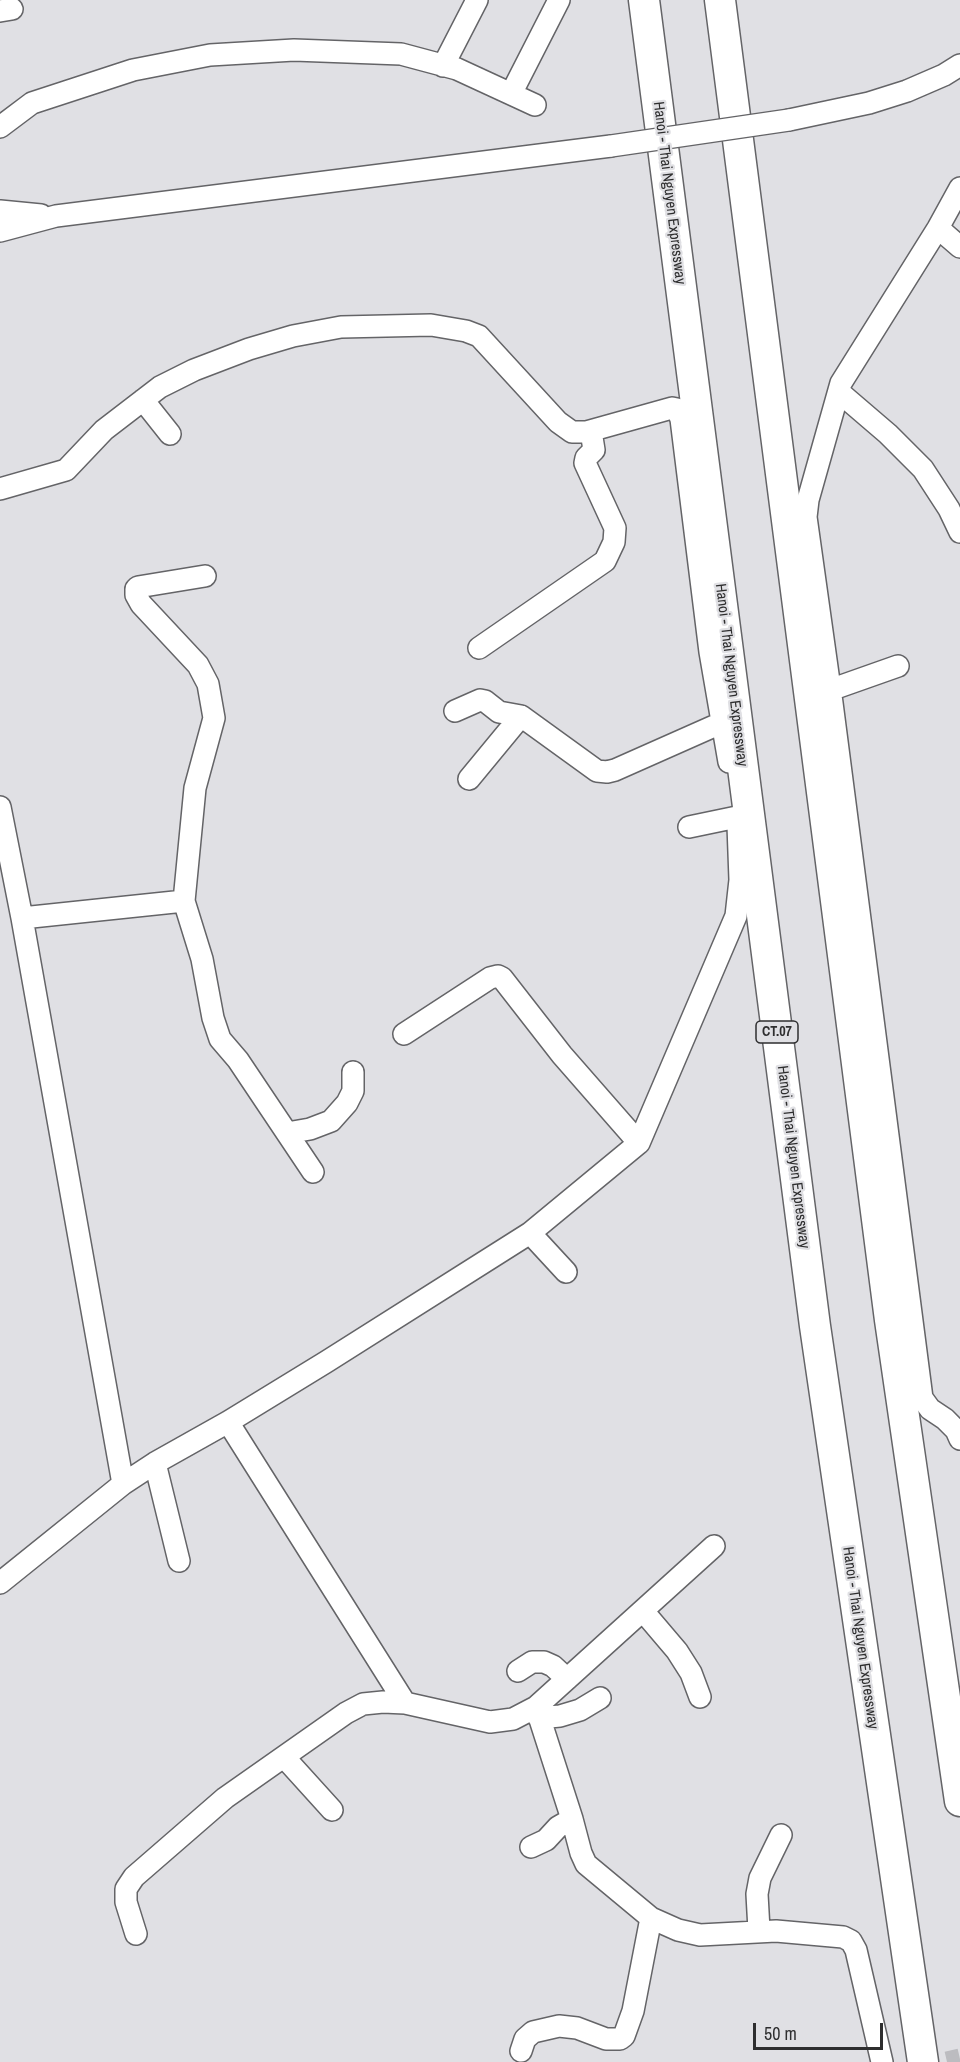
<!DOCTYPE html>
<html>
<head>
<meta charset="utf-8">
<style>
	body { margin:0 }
	#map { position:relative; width:960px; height:2062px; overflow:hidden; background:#e0e0e4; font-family:"Archivo Narrow",sans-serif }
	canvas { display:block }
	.scale { position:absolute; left:753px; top:2023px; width:130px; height:27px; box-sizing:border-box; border:3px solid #2e2e2f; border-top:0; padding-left:8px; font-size:18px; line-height:21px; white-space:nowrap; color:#2e2e2f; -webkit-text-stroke:4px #e0e0e4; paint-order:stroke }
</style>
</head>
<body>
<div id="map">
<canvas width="960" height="2062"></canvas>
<div class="scale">50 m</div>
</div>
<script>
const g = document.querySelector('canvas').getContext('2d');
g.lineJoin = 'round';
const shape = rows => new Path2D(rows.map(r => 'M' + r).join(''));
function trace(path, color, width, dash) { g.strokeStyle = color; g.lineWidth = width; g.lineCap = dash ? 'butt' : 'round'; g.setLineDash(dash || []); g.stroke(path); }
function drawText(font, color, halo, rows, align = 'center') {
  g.font = font + ' "Archivo Narrow",sans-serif'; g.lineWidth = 4.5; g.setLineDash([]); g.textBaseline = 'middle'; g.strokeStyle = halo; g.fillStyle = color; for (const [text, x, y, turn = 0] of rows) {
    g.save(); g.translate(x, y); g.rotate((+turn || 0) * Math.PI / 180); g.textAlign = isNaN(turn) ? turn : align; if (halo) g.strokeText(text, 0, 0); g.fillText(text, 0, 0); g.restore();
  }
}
trace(shape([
	[947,2062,960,2059]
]), '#bcbcc0', 21, [21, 10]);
const minor = shape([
	[0,11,12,9],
	[443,66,477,0],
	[511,94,559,0],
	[789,120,869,103,907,91,944,75,960,65],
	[0,127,32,103,133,70,210,55,294,50,401,54,457,69,535,105],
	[960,188,938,228,841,383,808,500,806,517,832,703,922,1398,930,1409,945,1419,956,1430,960,1439],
	[0,211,41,215],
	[938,228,960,247],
	[0,231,56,216,611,146],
	[839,392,888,434,923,469,949,509,960,532],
	[143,400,170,434],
	[0,489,66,470,104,430,160,387,194,370,249,349,293,336,341,327,431,325,466,331,479,336,558,422,572,432,586,432,672,408,677,409,681,419,710,652,729,762],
	[205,576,138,587,136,589,136,595,141,604,198,665,208,684,214,718,195,788,184,901,202,959,213,1018,220,1039,238,1060,313,1172],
	[479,648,605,561,614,542,615,528,585,463,586,458,594,450,591,431],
	[830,690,898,666],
	[455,711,480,700,485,701,499,712,521,716,597,771,607,772,615,770,721,723],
	[469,779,521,716],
	[0,807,22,918,123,1484,0,1583],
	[689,827,737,817],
	[22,918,184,901],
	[404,1034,490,978,498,976,502,978,562,1055,639,1143],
	[287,1133,310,1129,331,1121,347,1103,353,1091,353,1072],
	[530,1233,566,1272],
	[228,1422,405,1703],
	[155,1463,179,1561],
	[123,1484,155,1463,228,1422,326,1362,530,1233,639,1143,736,916,740,880,738,825],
	[643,1611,677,1651,691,1673,700,1697],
	[518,1671,532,1662,544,1662,553,1666,567,1679],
	[536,1707,572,1819,581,1853,586,1864,651,1918,678,1930,700,1935,776,1931,843,1937,851,1941,856,1950,882,2062],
	[539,1718,560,1716,580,1710,600,1698],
	[284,1757,332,1810],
	[531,1847,546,1840,558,1827,572,1819],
	[759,1930,757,1894,760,1878,781,1835],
	[136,1934,126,1902,126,1889,134,1877,225,1798,346,1713,363,1704,383,1702,405,1703,490,1722,513,1719,536,1707,714,1546],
	[521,2051,525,2039,533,2032,559,2026,577,2028,606,2039,620,2039,624,2036,633,2011,651,1918]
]);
const highway = shape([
	[644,0,815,1326,923,2062],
	[720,0,890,1320,960,1801]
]);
trace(minor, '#646467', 24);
trace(highway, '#646467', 33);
trace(minor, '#fff', 21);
trace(highway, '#fff', 30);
const minorBridge = shape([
	[611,146,789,120]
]);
trace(minorBridge, '#646467', 24, []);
trace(minorBridge, '#fff', 21);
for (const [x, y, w] of [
	[777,1032,42]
]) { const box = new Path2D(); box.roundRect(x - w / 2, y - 11, w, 22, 4.5); g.fillStyle = '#e0e0e4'; g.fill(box); trace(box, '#2e2e2f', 1.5); }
drawText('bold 14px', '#2e2e2f', null, [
	["CT.07",777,1032]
]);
drawText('15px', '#2e2e2f', '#e0e0e4', [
	["Hanoi - Thai Nguyen Expressway",669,193,83],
	["Hanoi - Thai Nguyen Expressway",731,675,83],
	["Hanoi - Thai Nguyen Expressway",793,1157,83],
	["Hanoi - Thai Nguyen Expressway",860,1638,82]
]);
</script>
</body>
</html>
